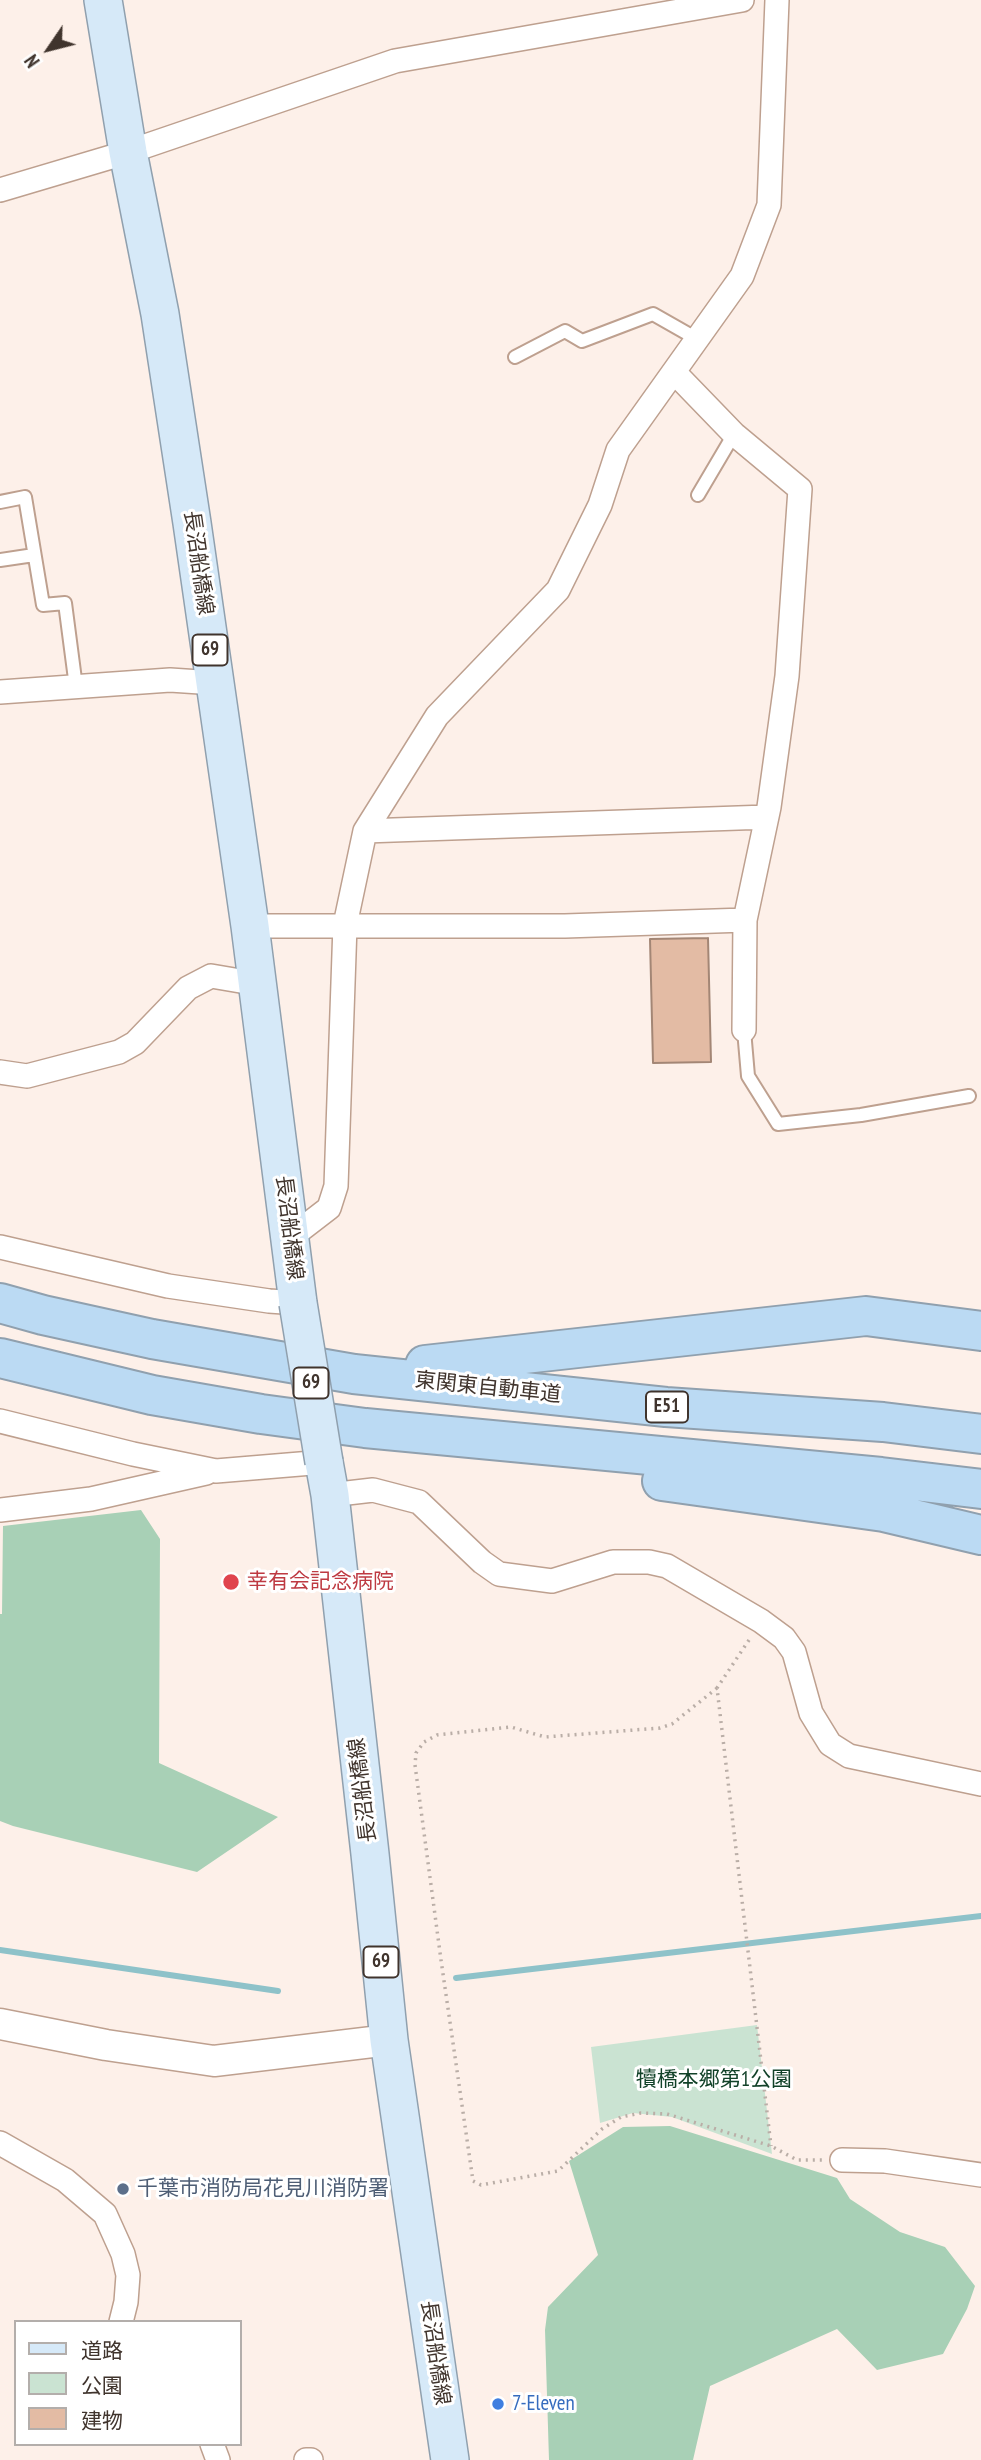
<!DOCTYPE html>
<html>
<head>
<meta charset="utf-8">
<style>
	body { margin:0 }
	#map { position:relative; width:981px; height:2460px; overflow:hidden; background:#fdf0e9; font-family:"PT Sans Narrow","Noto Sans JP",sans-serif }
	canvas { display:block }
	.legend { position:absolute; left:14px; top:2320px; width:228px; height:126px; box-sizing:border-box; background:#fff; border:2px solid #b3aeab; margin:0; padding:9px 12px; list-style:none; font-size:21px; color:#40342d }
	.legend li { display:flex; align-items:center; gap:14px; height:35px }
	.legend b { width:35px; border:2px solid #b3aeab }
	.north { position:absolute; left:14px; top:14px; width:70px; height:70px; -webkit-text-stroke:5px #fff; paint-order:stroke; rotate:235deg; font-size:19px; font-weight:700; line-height:28px; text-align:center; color:#40342d }
	.north::after { content:''; display:block; margin:auto; width:24px; height:32px; background:#40342d; clip-path:polygon(50% 0,100% 100%,50% 72%,0 100%) }
</style>
</head>
<body>
<div id="map">
<canvas width="981" height="2460"></canvas>
<ul class="legend">
<li><b style="height:9px;background:#d6e9f8"></b>道路</li>
<li><b style="height:19px;background:#cae3d2"></b>公園</li>
<li><b style="height:19px;background:#e3bba4"></b>建物</li>
</ul>
<div class="north">N</div>
</div>
<script>
const g = document.querySelector('canvas').getContext('2d');
g.lineJoin = 'round';
function fillPath(path, color) { g.fillStyle = color; g.fill(path, 'evenodd'); }
const shape = rows => new Path2D(rows.map(r => 'M' + r).join(''));
function trace(path, color, width, dash) { g.strokeStyle = color; g.lineWidth = width; g.lineCap = dash ? 'butt' : 'round'; g.setLineDash(dash || []); g.stroke(path); }
function drawText(font, color, halo, rows, align = 'center') {
  g.font = font + ' "PT Sans Narrow","Noto Sans JP",sans-serif'; g.lineWidth = 6; g.setLineDash([]); g.textBaseline = 'middle'; g.strokeStyle = halo; g.fillStyle = color; for (const [text, x, y, turn = 0] of rows) {
    g.save(); g.translate(x, y); g.rotate((+turn || 0) * Math.PI / 180); g.textAlign = isNaN(turn) ? turn : align; if (halo) g.strokeText(text, 0, 0); g.fillText(text, 0, 0); g.restore();
  }
}
fillPath(shape([
	[757,2025,772,2154,672,2117,633,2113,600,2123,591,2047]
]), '#cae3d2');
fillPath(shape([
	[141,1510,160,1539,159,1763,278,1817,197,1872,13,1826,0,1821,0,1614,2,1614,3,1526],
	[670,2126,837,2178,850,2199,900,2232,945,2247,975,2286,967,2309,943,2354,877,2370,837,2329,710,2386,693,2460,549,2460,545,2330,548,2307,598,2255,569,2161,623,2127]
]), '#a8d0b6');
trace(shape([
	[0,1950,278,1991],
	[456,1978,981,1916]
]), '#8ec2c9', 6);
const building = shape([
	[708,938,711,1062,653,1063,650,939,708,938]
]);
fillPath(building, '#e3bba4');
trace(building, '#a38675', 2);
const service = shape([
	[515,357,565,331,582,341,653,314,697,339],
	[698,495,734,434],
	[0,502,25,497,43,605,65,603,76,687],
	[0,560,34,555],
	[744,1030,748,1076,778,1124,861,1115,969,1096]
]);
const minor = shape([
	[0,190,128,152,395,61,742,0],
	[674,372,734,434,800,489,787,676,769,807,745,920,744,1030],
	[0,692,170,680,215,683],
	[365,831,767,817],
	[250,926,565,926,745,920],
	[0,1072,27,1076,119,1052,135,1043,188,988,211,976,258,984],
	[290,1238,329,1208,336,1186,345,925,365,831,437,716,558,590,600,505,618,450,742,276,769,205,777,0],
	[0,1247,168,1286,269,1301,298,1303],
	[0,1421,133,1454,216,1471,324,1462],
	[330,1495,373,1490,419,1502,482,1562,499,1574,552,1581,613,1562,649,1562,667,1566,761,1621,784,1638,794,1652,811,1713,830,1744,849,1756,981,1784],
	[0,1510,91,1499,206,1473],
	[0,2143,65,2180,105,2214,123,2254,128,2275,126,2302,121,2322],
	[842,2160,885,2161,981,2175],
	[212,2444,218,2460],
	[306,2460,311,2460]
]);
const tertiary = shape([
	[0,2024,106,2045,214,2061,389,2040]
]);
const primary = shape([
	[103,0,128,152,160,314,192,523,250,926,298,1303],
	[324,1462,330,1495,370,1854,389,2040,450,2460]
]);
const motorway = shape([
	[0,1303,43,1315,152,1339,354,1374,666,1407,883,1422,981,1434],
	[0,1358,152,1395,261,1414,365,1428,881,1477,981,1489],
	[425,1365,866,1316,981,1331],
	[662,1481,884,1512,981,1535]
]);
trace(service, '#bea08f', 16);
trace(minor, '#bea08f', 26);
trace(tertiary, '#bea08f', 33);
trace(primary, '#90a0ae', 40);
trace(motorway, '#90a0ae', 42);
trace(shape([
	[749,1640,717,1688,771,2146],
	[717,1688,672,1724,660,1728,545,1737,511,1727,437,1735,424,1742,416,1753,415,1765,441,1960,473,2181,481,2185,558,2171,602,2129,621,2117,641,2113,667,2114,771,2146,797,2160,822,2160]
]), '#baaea7', 3.5, [2, 5]);
trace(service, '#fff', 12);
trace(minor, '#fff', 23);
trace(tertiary, '#fff', 30);
trace(primary, '#d6e9f8', 37);
trace(motorway, '#bbdaf3', 38);
const primaryBridge = shape([
	[298,1303,324,1462]
]);
trace(primaryBridge, '#90a0ae', 40, []);
trace(primaryBridge, '#d6e9f8', 37);
for (const [x, y, r, color] of [
	[231,1582,9,"#e0444e"],
	[123,2189,7,"#5c6f8a"],
	[498,2404,7,"#3f7fe0"]
]) { const dot = new Path2D(); dot.arc(x, y, r, 0, 2 * Math.PI); g.fillStyle = color; g.fill(dot); trace(dot, '#fff', 2.5); }
for (const [x, y, w] of [
	[210,650,35],
	[311,1383,35],
	[667,1407,42],
	[381,1962,35]
]) { const box = new Path2D(); box.roundRect(x - w / 2, y - 15.5, w, 31, 5); g.fillStyle = '#fff'; g.fill(box); trace(box, '#40342d', 2); }
drawText('bold 19px', '#40342d', null, [
	["69",210,650],
	["69",311,1383],
	["E51",667,1407],
	["69",381,1962]
]);
drawText('21px', '#40342d', '#fff', [
	["長沼船橋線",198,563,82],
	["長沼船橋線",289,1228,83],
	["東関東自動車道",488,1388,6],
	["長沼船橋線",363,1790,-97],
	["長沼船橋線",435,2353,82]
]);
drawText('21px', '#be3a42', '#fff', [
	["幸有会記念病院",247,1582]
], 'left');
drawText('21px', '#124229', '#fff', [
	["犢橋本郷第1公園",714,2080]
]);
drawText('21px', '#4e5e75', '#fff', [
	["千葉市消防局花見川消防署",137,2189]
], 'left');
drawText('21px', '#366cbe', '#fff', [
	["7-Eleven",512,2404]
], 'left');
</script>
</body>
</html>
